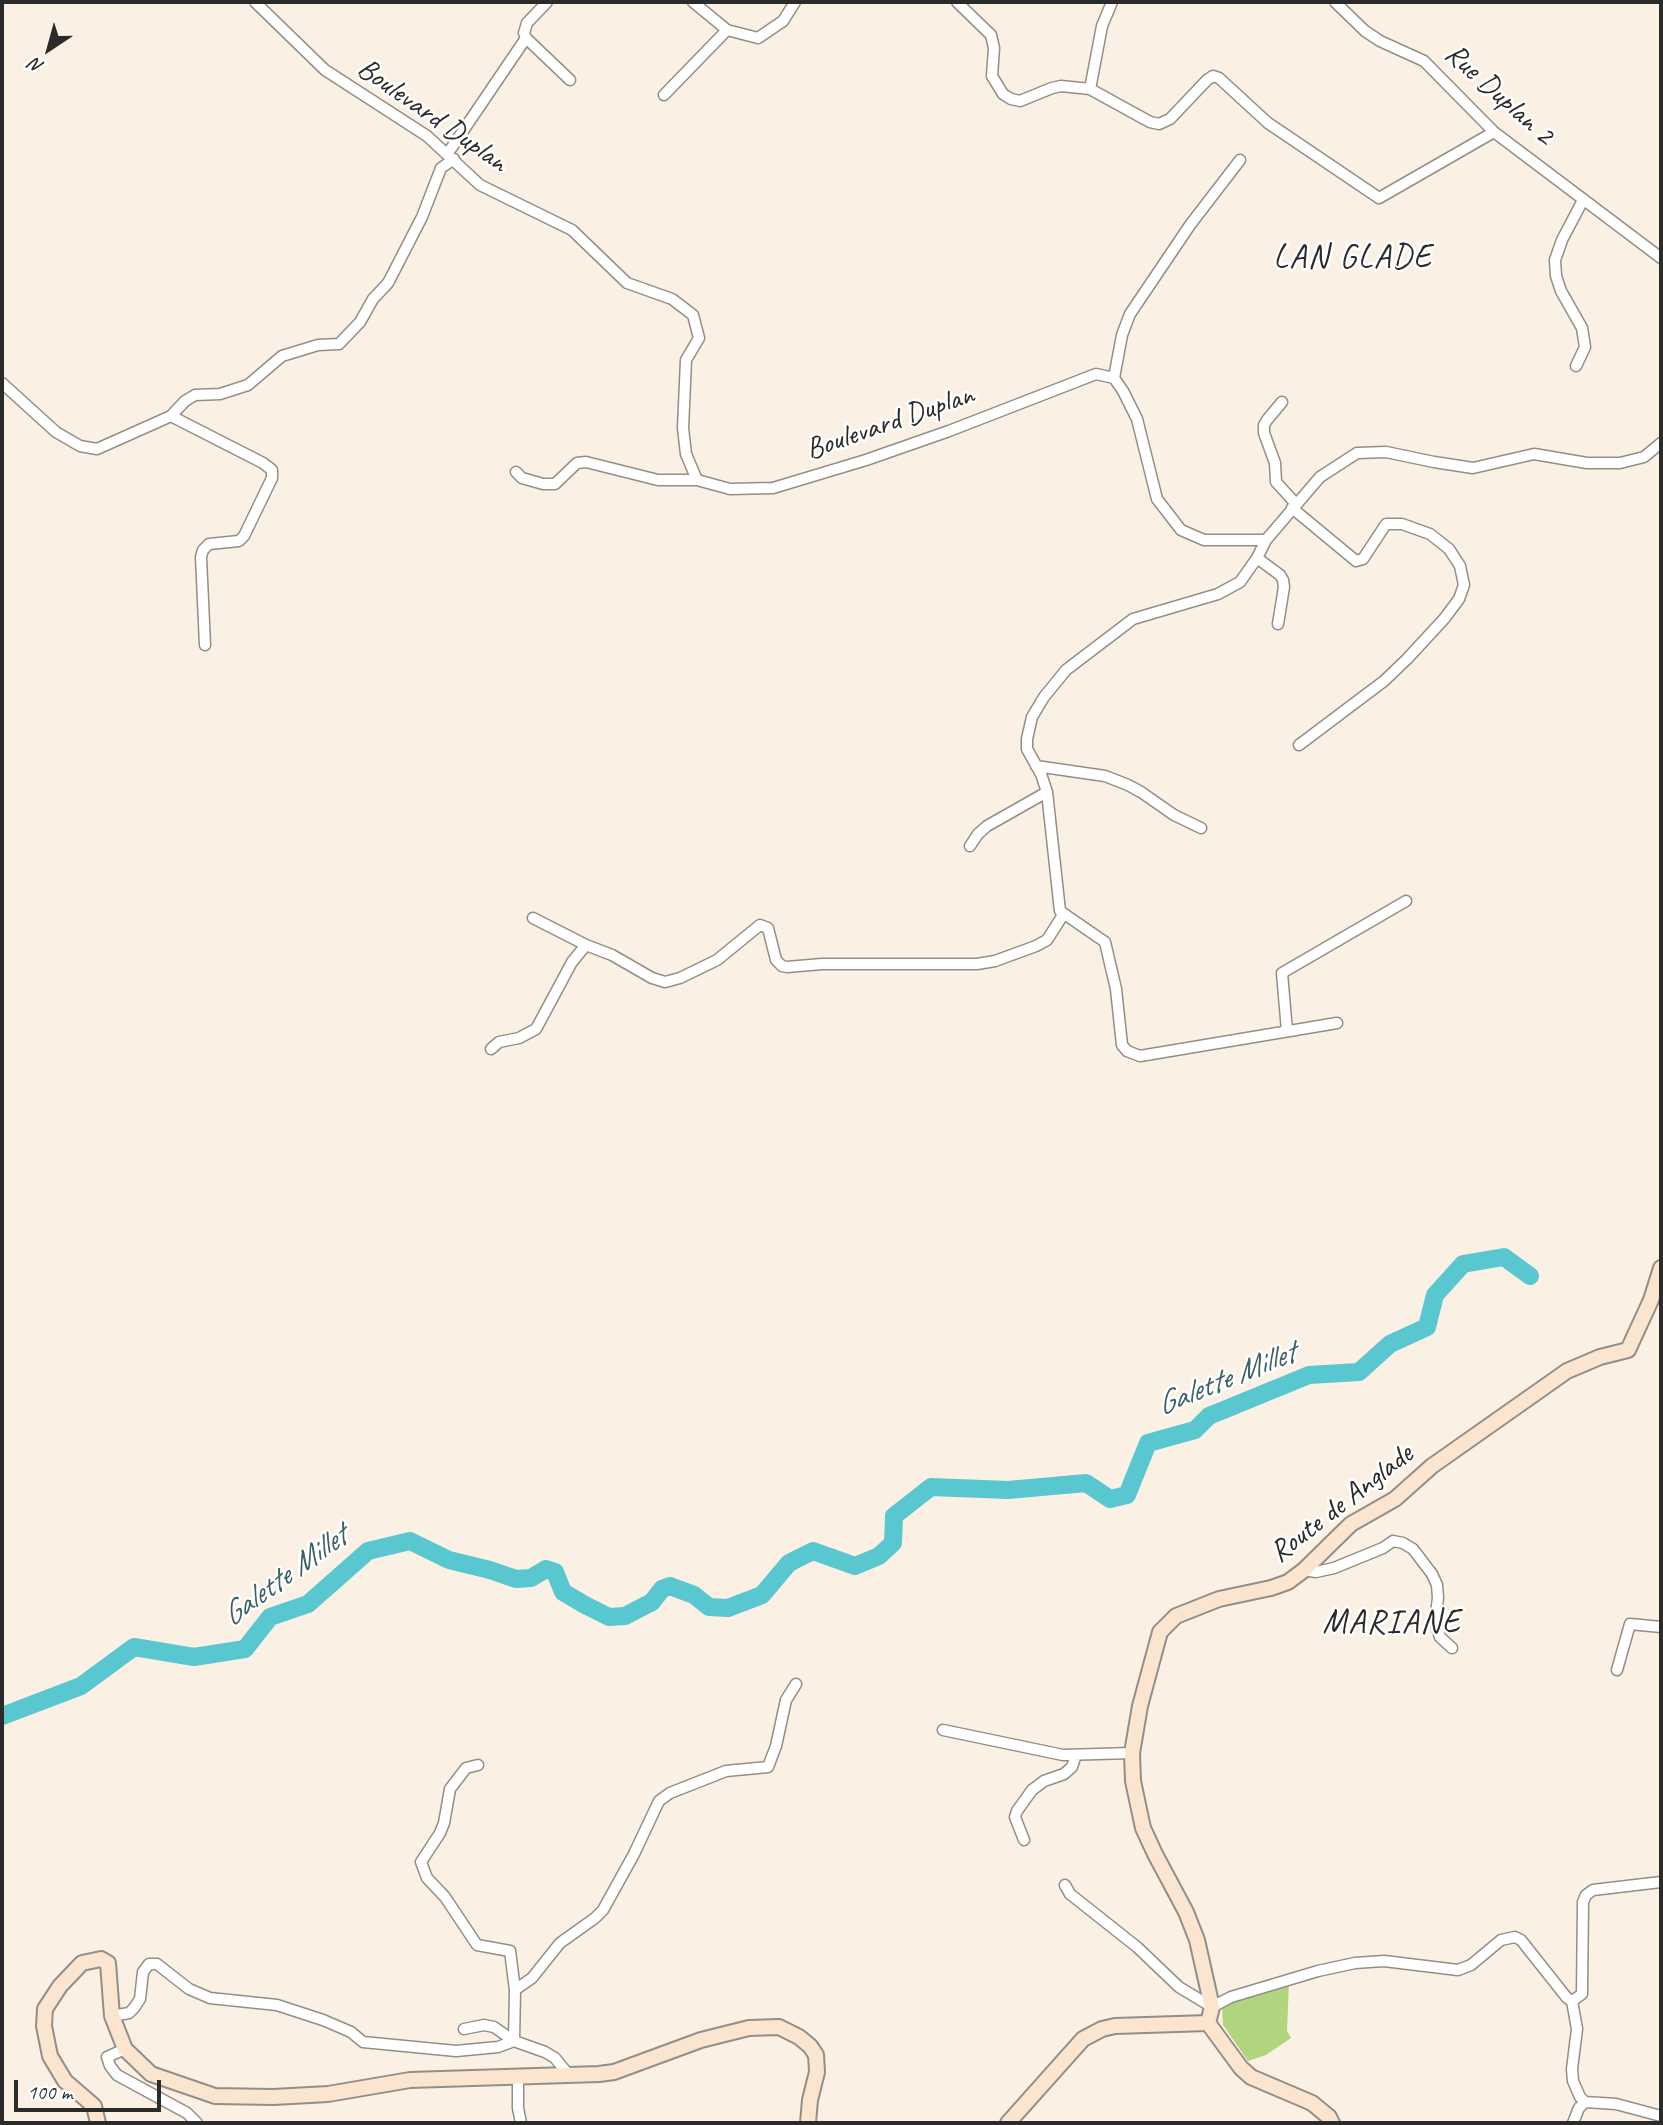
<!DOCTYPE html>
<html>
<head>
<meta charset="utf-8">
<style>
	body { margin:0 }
	#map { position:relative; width:1663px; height:2125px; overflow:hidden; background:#fbf0e4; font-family:Caveat,sans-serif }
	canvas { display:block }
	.frame { position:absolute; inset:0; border:4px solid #2b2b2b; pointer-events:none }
	.north { position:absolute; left:14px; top:14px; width:70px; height:70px; -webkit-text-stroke:5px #fff; paint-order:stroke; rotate:216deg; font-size:19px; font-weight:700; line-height:28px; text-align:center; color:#2b2b2b }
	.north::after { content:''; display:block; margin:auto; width:24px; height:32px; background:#2b2b2b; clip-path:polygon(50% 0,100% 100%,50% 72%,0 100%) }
	.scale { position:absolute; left:14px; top:2080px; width:147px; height:32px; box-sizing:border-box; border:4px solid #2b2b2b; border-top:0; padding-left:9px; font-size:21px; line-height:24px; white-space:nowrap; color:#2b2b2b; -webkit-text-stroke:5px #fff; paint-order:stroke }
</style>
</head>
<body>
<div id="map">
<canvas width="1663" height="2125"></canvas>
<div class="frame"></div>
<div class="north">N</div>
<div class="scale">100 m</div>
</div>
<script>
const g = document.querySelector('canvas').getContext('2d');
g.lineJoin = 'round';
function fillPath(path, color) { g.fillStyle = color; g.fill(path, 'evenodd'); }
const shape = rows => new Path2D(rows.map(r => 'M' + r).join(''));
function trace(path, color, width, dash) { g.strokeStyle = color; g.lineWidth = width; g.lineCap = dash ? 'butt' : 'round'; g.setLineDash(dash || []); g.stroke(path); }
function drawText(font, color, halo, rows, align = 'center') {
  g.font = font + ' Caveat,sans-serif'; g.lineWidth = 5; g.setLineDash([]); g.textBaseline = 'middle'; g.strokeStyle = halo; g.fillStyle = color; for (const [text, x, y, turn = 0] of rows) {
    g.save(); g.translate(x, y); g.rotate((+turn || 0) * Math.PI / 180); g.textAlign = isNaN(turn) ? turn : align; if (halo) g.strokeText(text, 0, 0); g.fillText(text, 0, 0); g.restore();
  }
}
fillPath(shape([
	[1289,1983,1287,2031,1291,2038,1266,2055,1248,2061,1223,2025,1222,2006,1224,2001]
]), '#b0d57e');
trace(shape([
	[2,1716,81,1686,134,1647,194,1657,245,1649,270,1617,308,1604,368,1551,410,1541,449,1560,490,1570,516,1579,531,1578,546,1569,555,1572,563,1592,585,1605,609,1617,625,1616,652,1602,662,1589,670,1586,694,1595,709,1607,728,1608,762,1595,789,1563,813,1551,855,1566,879,1556,893,1543,894,1516,931,1487,1008,1490,1086,1483,1110,1499,1127,1495,1148,1443,1195,1430,1209,1416,1309,1375,1359,1372,1390,1344,1427,1327,1435,1295,1463,1264,1504,1257,1530,1276]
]), '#59c7cf', 18);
const street = shape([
	[255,2,325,70,427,136,480,185,572,230,627,283,672,299,693,315,699,338,686,360,683,428,686,454,697,480,730,489,773,488,866,460,949,431,1096,374,1114,378,1123,391,1137,419,1157,499,1181,530,1204,540,1266,540,1320,477,1357,453,1386,452,1434,462,1473,468,1534,454,1587,463,1620,463,1644,457,1661,443],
	[693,2,727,30,758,38,783,21,795,2],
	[957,2,991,35,994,48,992,76,1003,94,1011,99,1020,101,1052,88,1061,86,1090,89,1150,122,1159,124,1170,119,1207,80,1213,76,1219,78,1268,123,1379,198,1494,132],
	[1335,2,1365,31,1380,41,1424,61,1494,132,1661,258],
	[526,38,570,80],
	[1090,89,1102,26,1112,2],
	[664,95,727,30],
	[448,153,526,38,524,33,527,23,547,2],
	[1576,366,1585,347,1582,328,1561,291,1556,276,1555,260,1562,240,1583,200],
	[1114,378,1122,335,1130,314,1190,225,1240,160],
	[2,383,56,432,80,446,97,449,171,416,185,401,195,395,220,394,248,385,282,356,318,345,339,344,360,322,373,299,388,283,422,217,441,168,454,159],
	[1282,402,1267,420,1264,425,1264,433,1275,463,1276,482,1296,504],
	[171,416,263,463,272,470,272,478,244,536,239,541,209,544,203,550,201,557,205,645],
	[516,472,522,478,543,484,555,484,577,463,586,462,658,480,697,480],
	[1292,508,1356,561,1363,559,1386,524,1402,524,1430,534,1449,549,1460,566,1464,585,1459,599,1444,619,1407,659,1384,681,1299,745],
	[1266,540,1257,558,1240,582,1218,594,1133,619,1066,670,1044,697,1032,717,1027,739,1027,749,1041,774,1047,792,1060,911,1105,942,1116,989,1122,1045,1127,1051,1140,1056,1337,1023],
	[1257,558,1280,575,1283,580,1284,587,1278,624],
	[1036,766,1105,776,1128,785,1141,792,1174,815,1201,828],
	[970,846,978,834,987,826,1047,792],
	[533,918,586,945,612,955,652,978,665,982,680,978,717,960,760,925,768,928,776,960,782,966,787,967,822,964,977,964,995,961,1036,946,1047,940,1063,915],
	[1287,1031,1282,973,1406,901],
	[491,1049,499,1042,519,1038,536,1029,572,962,586,945],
	[1304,1570,1316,1572,1334,1568,1383,1548,1393,1541,1403,1543,1413,1549,1432,1574,1437,1585,1438,1598,1435,1621,1440,1637,1452,1648],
	[1617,1670,1630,1624,1661,1627],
	[943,1730,1063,1755,1132,1753],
	[1024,1840,1015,1817,1017,1811,1032,1790,1044,1781,1064,1774,1072,1767,1076,1755],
	[1065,1885,1070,1894,1137,1947,1179,1987,1212,2007,1231,1997,1318,1971,1355,1963,1384,1961,1458,1970,1471,1965,1501,1940,1515,1937,1521,1940,1567,1998,1572,2001,1582,1994,1583,1902,1586,1895,1593,1890,1661,1882],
	[515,1990,532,1978,560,1943,595,1918,603,1910,634,1854,659,1801,670,1793,726,1771,768,1767,776,1746,786,1700,796,1684],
	[1572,2001,1577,2029,1572,2069,1573,2081,1580,2097,1585,2102],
	[112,2016,129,2013,134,2008,140,1999,143,1972,149,1964,157,1964,189,1989,210,1998,277,2005,323,2020,351,2032,363,2042,456,2051,498,2047,514,2041,545,2052,555,2058,568,2074],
	[464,2029,484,2025,494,2027,514,2041,515,1990,510,1951,477,1945,445,1897,427,1878,421,1862,440,1833,444,1823,450,1789,466,1768,478,1765],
	[125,2049,107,2057,110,2066,117,2075,187,2113,197,2123],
	[518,2076,518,2108,521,2123],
	[1573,2123,1579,2108,1585,2102,1616,2104,1661,2116]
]);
const secondary = shape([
	[1208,2023,1241,2068,1251,2077,1312,2103,1329,2117,1332,2123],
	[98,2123,94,2106,65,2081,50,2056,44,2026,45,2009,60,1986,82,1963,101,1959,108,1963,112,2016,125,2049,151,2074,215,2096,273,2097,328,2094,410,2080,599,2074,614,2072,701,2040,749,2028,779,2027,799,2037,810,2046,816,2055,817,2072,810,2100,808,2123],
	[1008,2123,1083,2039,1102,2029,1115,2026,1208,2023,1212,2007,1197,1940,1186,1912,1155,1854,1143,1828,1133,1781,1132,1753,1140,1706,1160,1632,1176,1616,1219,1599,1271,1588,1288,1582,1304,1570,1351,1524,1395,1499,1432,1466,1567,1371,1600,1357,1628,1350,1651,1300,1661,1268]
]);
trace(street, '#938e88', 13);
trace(secondary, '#938e88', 18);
trace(street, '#fff', 10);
trace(secondary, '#fce5cf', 14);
drawText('30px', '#2b2b2b', '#fff', [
	["Rue Duplan 2",1499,95,42],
	["Boulevard Duplan",432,116,35],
	["Boulevard Duplan",890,423,-19],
	["Route de Anglade",1342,1504,-38]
]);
drawText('italic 32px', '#3b6264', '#fff', [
	["Galette Millet",1226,1380,-22],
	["Galette Millet",285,1577,-36]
]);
g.letterSpacing = '2px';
drawText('33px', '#2b2b2b', '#fff', [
	["LAN GLADE",1353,258],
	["MARIANE",1392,1623]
]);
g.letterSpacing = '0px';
</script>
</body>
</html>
